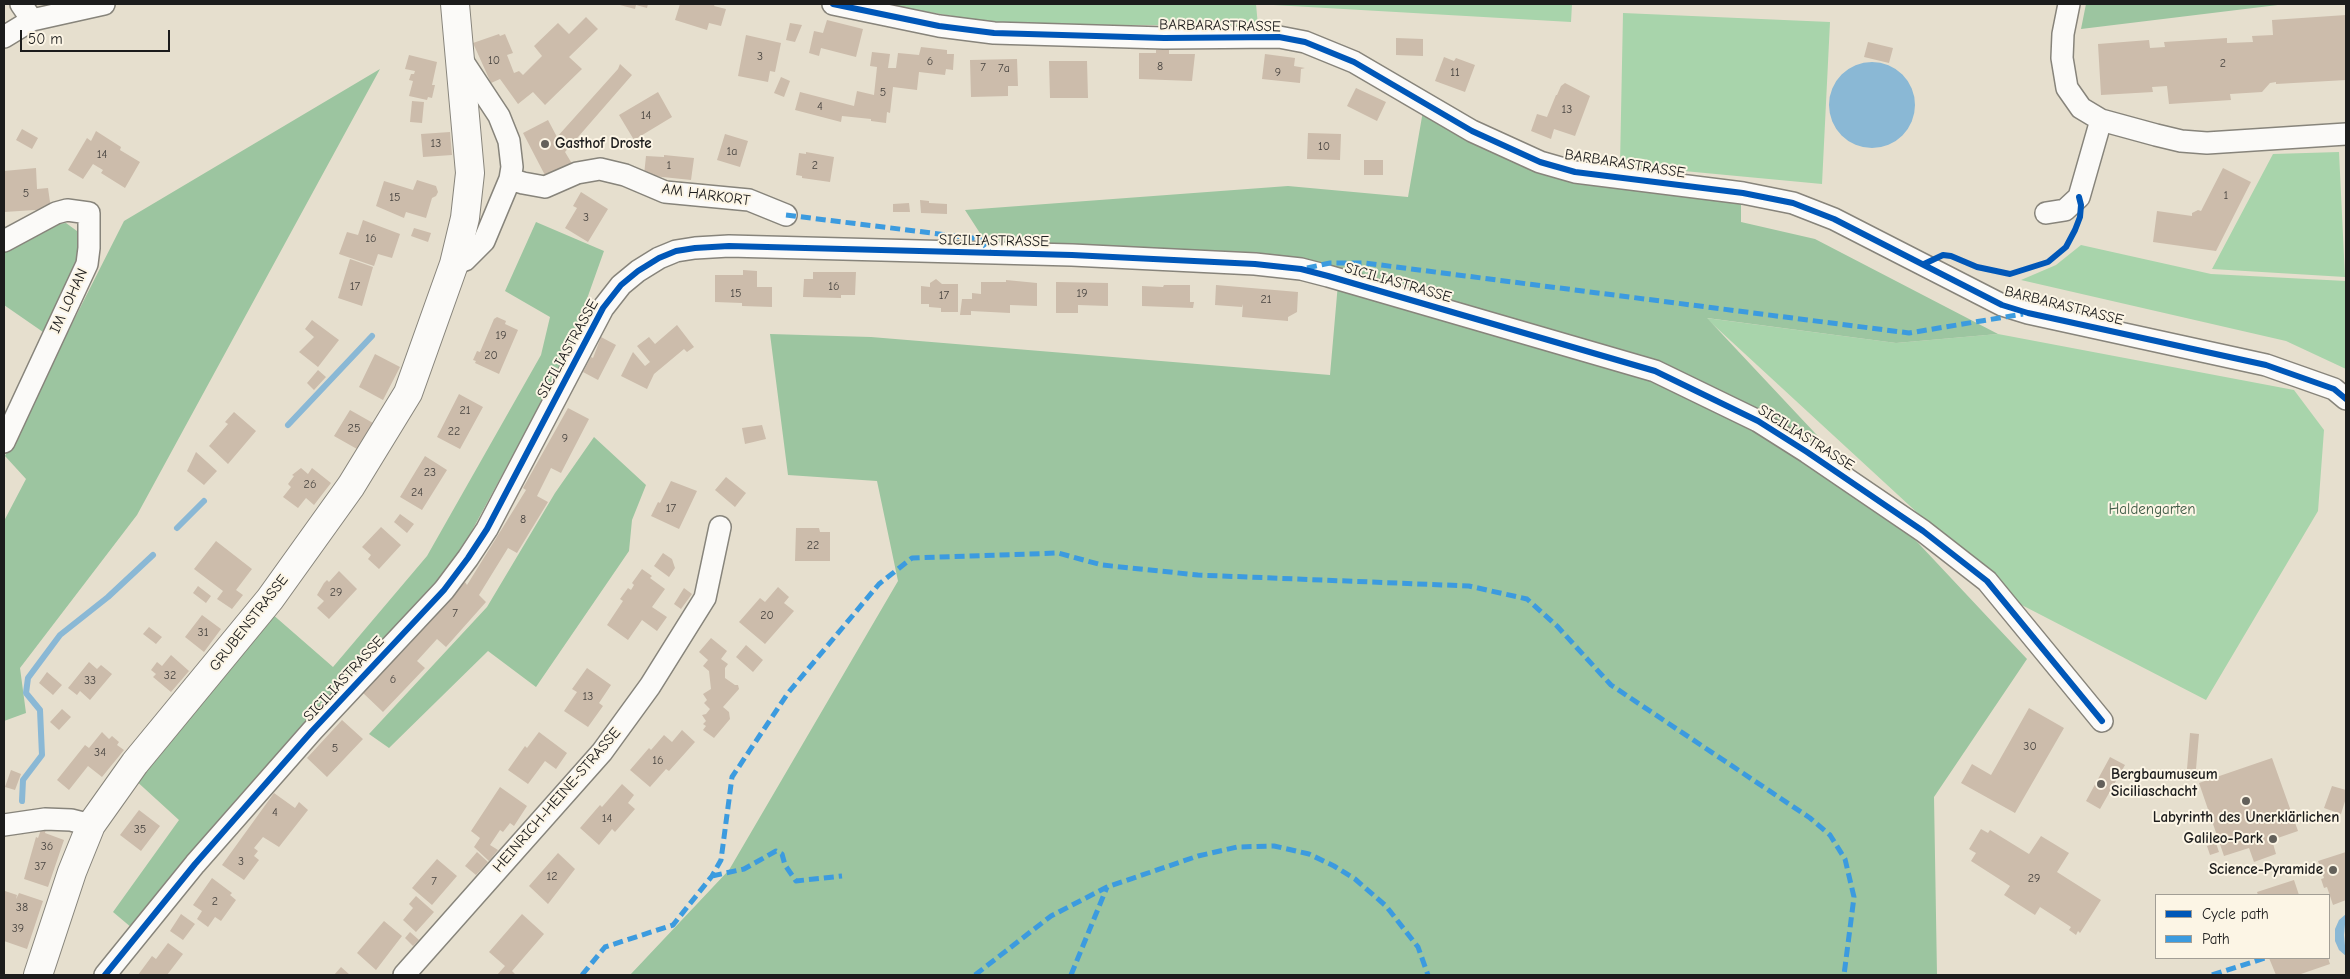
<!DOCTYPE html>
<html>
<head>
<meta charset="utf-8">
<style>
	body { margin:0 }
	#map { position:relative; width:2350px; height:979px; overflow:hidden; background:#e6dfce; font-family:"Comic Neue",sans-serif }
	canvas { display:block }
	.frame { position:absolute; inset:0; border:5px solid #1c1c1c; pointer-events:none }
	.legend { position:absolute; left:2155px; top:894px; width:175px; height:65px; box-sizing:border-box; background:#fcf5e5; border:1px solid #a29e95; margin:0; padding:6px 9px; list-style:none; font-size:15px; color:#1c1c1c }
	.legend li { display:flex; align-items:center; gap:10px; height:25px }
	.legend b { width:25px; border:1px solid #a29e95 }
	.scale { position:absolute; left:20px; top:30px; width:150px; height:22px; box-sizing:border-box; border:2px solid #1c1c1c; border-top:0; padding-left:6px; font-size:15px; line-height:18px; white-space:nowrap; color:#1c1c1c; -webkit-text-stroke:4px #fcf5e5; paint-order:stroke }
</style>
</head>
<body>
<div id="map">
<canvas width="2350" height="979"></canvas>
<div class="frame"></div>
<ul class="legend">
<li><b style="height:6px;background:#0057b8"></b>Cycle path</li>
<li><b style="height:6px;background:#3c9bdf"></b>Path</li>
</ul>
<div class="scale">50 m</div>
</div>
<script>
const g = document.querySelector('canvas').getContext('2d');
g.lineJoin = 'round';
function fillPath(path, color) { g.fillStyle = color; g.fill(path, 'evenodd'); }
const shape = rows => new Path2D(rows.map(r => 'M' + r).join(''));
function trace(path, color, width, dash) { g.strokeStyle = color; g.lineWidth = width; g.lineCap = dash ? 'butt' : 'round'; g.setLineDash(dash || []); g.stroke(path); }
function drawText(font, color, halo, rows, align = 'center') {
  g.font = font + ' "Comic Neue",sans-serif'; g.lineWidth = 4; g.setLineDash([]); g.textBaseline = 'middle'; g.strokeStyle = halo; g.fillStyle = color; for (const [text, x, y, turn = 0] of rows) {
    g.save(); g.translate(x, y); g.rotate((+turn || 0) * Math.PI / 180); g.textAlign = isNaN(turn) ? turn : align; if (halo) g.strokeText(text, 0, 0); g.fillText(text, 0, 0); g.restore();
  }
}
fillPath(shape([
	[880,4,1572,4,1571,22,1256,4,1258,26,1001,24],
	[1623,13,1830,22,1822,184,1620,165],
	[2339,152,2345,277,2212,269,2273,154],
	[2081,245,2211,274,2346,281,2346,369,2286,341,2021,280,2056,265],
	[1706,318,1896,343,1998,334,2294,390,2324,430,2318,511,2206,700,2012,600]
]), '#a8d4ab');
fillPath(shape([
	[2086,4,2286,4,2081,29],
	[380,69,137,515,20,668,26,713,4,721,4,521,26,479,5,456,124,221],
	[1423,111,1535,171,1741,196,1741,222,1815,239,1998,334,1896,343,1707,318,2027,659,1934,797,1937,975,630,975,729,870,898,581,877,481,788,475,770,334,871,337,1330,375,1339,272,987,244,965,210,1288,186,1408,197],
	[536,222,604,251,567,355,455,562,132,928,113,912,179,820,133,778,271,613,333,667,427,556,541,355,550,317,505,291],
	[66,223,81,234,80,256,43,332,4,305,4,248,44,226],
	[594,437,646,485,632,520,629,551,536,687,488,651,389,748,369,734,487,607,555,493]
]), '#9cc5a0');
fillPath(shape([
	'1829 105a43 43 0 1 1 86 0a43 43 0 1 1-86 0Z',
	[2346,914,2344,935,2346,956,2339,950,2335,941,2335,929,2339,920]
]), '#8ab8d5');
trace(shape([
	[288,425,372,336],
	[177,528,204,501],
	[22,801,23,780,42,755,40,710,26,693,28,678,60,635,108,597,153,555]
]), '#8ab8d5', 6);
fillPath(shape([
	[616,4,648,4,647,8,636,5,635,9],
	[680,4,715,4,714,6,726,9,721,26,709,23,707,30,675,20],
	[2346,15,2346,80,2276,84,2276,82,2270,83,2262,92,2230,94,2231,100,2169,104,2167,86,2152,87,2153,92,2101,95,2098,44,2149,40,2150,48,2165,47,2164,42,2227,38,2227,43,2253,42,2252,36,2273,35,2272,20],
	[586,17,598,29,569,57,582,69,545,105,533,92,518,104,500,79,491,83,473,43,499,34,500,36,505,34,513,53,507,55,514,73,519,71,523,75,542,56,534,46,558,23,569,34],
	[827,20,863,29,856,57,821,48,819,56,809,53,814,31,823,33],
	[790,23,802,25,795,42,786,40],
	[746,35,781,43,775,72,770,71,768,82,738,76],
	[1396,38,1423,39,1423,56,1396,55],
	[1868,42,1893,48,1889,63,1864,57],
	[921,47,947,50,947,54,954,54,953,70,946,69,945,75,919,72,917,90,893,87,890,113,887,112,886,123,871,121,871,119,842,116,841,122,795,110,800,92,854,106,857,91,874,95,877,67,870,66,872,52,890,54,888,68,896,68,898,53,919,55],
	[1156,50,1169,50,1169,54,1195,54,1192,81,1139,79,1139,53,1156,53],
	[1265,54,1295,58,1294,66,1305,68,1301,69,1300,83,1262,79],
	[409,55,437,62,432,85,435,85,432,98,428,97,427,100,409,96,413,81,409,80,411,74,414,74,415,71,405,69],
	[1444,57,1454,61,1456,58,1475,65,1465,92,1435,81],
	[1017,59,1018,86,1008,86,1008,96,971,97,970,60],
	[1049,61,1087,61,1088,98,1050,98],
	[620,64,632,75,565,152,574,167,548,181,523,133,548,120,557,137,618,69],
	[781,77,790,81,784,97,774,93],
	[1565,83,1590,96,1575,136,1554,129,1551,139,1531,131,1537,114,1547,117,1556,95,1557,95,1561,86],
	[1356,88,1386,102,1377,121,1347,106],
	[658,92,672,117,634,140,619,115],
	[412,101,424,102,422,123,410,122],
	[22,129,38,138,32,149,16,140],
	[96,131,121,147,120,150,140,162,125,188,101,173,103,170,93,164,83,179,68,170,87,138,91,141],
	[450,132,452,155,423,157,421,134],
	[1308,133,1341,134,1340,160,1307,159],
	[725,134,748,141,740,167,717,160],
	[806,152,834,157,830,182,802,178,802,176,796,175,799,153,806,154],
	[664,155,694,158,691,180,644,175,646,156,664,157],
	[1364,160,1383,160,1383,175,1364,175],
	[36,168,37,189,48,188,51,209,4,212,4,171],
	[2223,168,2251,182,2216,251,2153,242,2157,211,2192,216,2192,213,2198,210,2201,211],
	[417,180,436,186,438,192,436,196,432,198,426,218,406,212,404,218,376,206,384,181,413,190],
	[581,192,608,209,588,242,565,228,577,208,573,206],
	[920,200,929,201,929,203,947,204,947,214,921,213],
	[909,203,910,212,893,212,893,204],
	[363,220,400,234,392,258,378,254,374,266,339,254,347,232,358,235],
	[414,228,431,233,428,242,411,236],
	[350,259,373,267,362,306,338,298],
	[743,270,757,271,757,287,772,287,772,307,742,306,742,303,715,302,715,275,743,275],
	[813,272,856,272,855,295,841,295,841,298,803,297,804,279,813,279],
	[936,279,942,284,958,284,958,312,941,312,941,308,929,307,929,304,921,304,921,286,930,287,930,283],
	[1006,280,1037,283,1037,306,1010,305,1010,313,971,311,971,315,960,315,962,299,972,299,972,293,981,294,981,282,1006,282],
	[1056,282,1108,283,1108,306,1078,305,1078,313,1056,313],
	[1164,285,1190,285,1190,302,1194,302,1193,308,1142,306,1142,286,1163,287],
	[1216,285,1298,292,1297,312,1288,317,1288,321,1242,317,1243,304,1242,307,1215,305],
	[497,317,506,321,505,324,518,330,499,374,475,363,476,361,473,360,477,351,480,352,494,319],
	[312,320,339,340,318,367,299,352,314,337,305,329],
	[677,325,694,347,687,352,684,349,654,374,647,389,621,376,633,352,645,366,650,362,637,346,649,337,655,344],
	[601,337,616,345,598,380,583,372,591,357,593,358],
	[375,354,400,367,383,400,359,387],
	[318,370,326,377,314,390,307,383],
	[459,394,483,407,460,449,437,437],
	[568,408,589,419,561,473,551,468,537,496,548,502,517,553,508,548,479,595,486,602,446,647,437,639,417,661,425,668,383,712,362,692,405,649,465,582,467,585,526,490,523,488],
	[350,410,373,423,357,449,334,436],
	[234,412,256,431,228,464,209,446,228,424,225,422],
	[762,425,766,439,745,444,742,428],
	[196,452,217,471,204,485,187,471],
	[425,456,447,470,422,510,400,497],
	[301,468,308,474,312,468,331,483,314,505,306,498,298,508,283,497,291,487,288,484,294,476,292,475],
	[726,477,746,493,735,507,715,490],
	[671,481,697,491,679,529,651,516,658,502,660,503],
	[400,514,414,524,407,533,394,522],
	[381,527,401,545,379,569,368,559,371,555,362,547],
	[796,528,819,528,820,532,830,532,830,561,795,561],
	[216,541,252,569,236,590,243,595,232,609,217,599,223,591,194,569],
	[663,553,672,559,675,568,669,577,654,566],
	[642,569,652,576,650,578,665,589,652,607,667,617,657,631,642,620,628,640,607,625,623,601,620,599,628,588,631,590,634,585,632,583],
	[339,571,357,589,329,619,317,608,324,601,317,595,324,583,327,580,329,582],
	[198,586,211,596,206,603,193,593],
	[778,587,789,597,784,603,794,611,765,644,739,622,760,598,765,602],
	[684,588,692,594,681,609,674,604],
	[202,615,221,629,204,652,185,637],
	[149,627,162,637,156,644,143,634],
	[711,638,727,651,721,659,728,664,725,668,725,678,735,685,738,685,739,689,723,707,729,712,730,719,714,738,703,730,706,726,703,724,706,721,702,715,706,714,710,709,704,703,707,700,703,694,711,689,709,671,703,666,708,660,699,652],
	[746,645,763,660,753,672,736,657],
	[171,655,189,671,171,692,153,677,156,674,151,670,157,662,162,666],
	[89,662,97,669,101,665,112,674,90,700,80,691,77,695,68,688],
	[587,668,611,685,599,703,603,706,588,727,564,711,577,692,572,689],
	[47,672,62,685,53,695,39,683],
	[2029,708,2064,728,2015,813,1961,783,1972,764,1991,775],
	[62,709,71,717,59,730,50,722],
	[342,720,363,739,327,777,307,758],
	[682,730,695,742,669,771,666,769,650,787,630,770,649,748,651,750,664,735,672,742],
	[102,732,109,739,112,736,119,742,117,745,124,750,102,777,88,766,69,790,57,780,85,745,89,748],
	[539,732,567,753,556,769,545,761,528,784,508,770,525,746,527,748],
	[2190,733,2199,734,2196,769,2187,769],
	[2110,757,2125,765,2100,809,2086,801],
	[2272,758,2298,831,2272,840,2276,854,2254,862,2249,848,2224,856,2199,783],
	[11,770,21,774,15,790,5,787],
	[622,784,634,795,628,803,635,809,615,832,612,829,599,845,580,828,600,805,602,807],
	[2332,786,2346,790,2346,798,2341,814,2324,808],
	[500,787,527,806,514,826,510,823,503,832,500,830,490,845,498,850,489,861,474,847,480,838,471,831],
	[274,793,295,808,299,802,308,810,279,847,263,837,254,848,258,851,254,856,259,860,244,880,222,865],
	[139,810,160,826,141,851,120,835],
	[42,827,46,829,45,833,64,840,48,887,24,879,36,837,38,838],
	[1981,829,1988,833,1990,830,2029,854,2041,836,2069,853,2057,872,2101,900,2080,933,2078,931,2076,935,2069,930,2071,927,2040,907,2035,915,2004,895,2010,886,1971,861,1976,853,1969,849],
	[2216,843,2219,852,2210,855,2207,846],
	[477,852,488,862,476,875,465,866],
	[2346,852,2346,900,2333,905,2327,887,2324,888,2321,879,2324,878,2318,861],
	[558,853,575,869,548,904,529,886],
	[437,859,457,876,432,905,412,888],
	[212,878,232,893,230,895,236,900,221,921,215,917,208,927,197,919,202,911,193,905],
	[2294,880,2299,895,2258,895,2257,892],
	[5,891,17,895,16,899,19,893,43,901,27,949,4,941],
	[416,896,434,912,416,932,403,920,413,908,409,904],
	[181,914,195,924,183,940,170,931],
	[522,914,544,934,512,971,516,975,497,975,505,966,489,952],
	[384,921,402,936,376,970,357,953],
	[410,932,419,940,413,946,405,938],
	[168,943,183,954,167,975,138,975,152,956,156,959],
	[2269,958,2328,958,2330,964,2298,975,2276,975],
	[341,967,350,975,334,975]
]), '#ccbcab');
const street = shape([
	[21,4,32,20],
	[833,4,939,26,994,33,1164,38,1279,37,1305,42,1354,62,1472,131,1540,162,1575,172,1743,193,1793,203,1834,219,2002,305,2028,313,2266,365,2334,389,2346,399],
	[2069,4,2063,34,2062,58,2067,88,2081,108,2101,120,2156,135,2181,141,2207,143,2346,134],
	[4,37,32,20,104,4],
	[510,179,523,183,545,187,577,173,600,169,625,175,665,192,749,200,786,215],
	[2046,213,2065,210,2079,197,2101,120],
	[4,241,56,213,67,210,89,213,89,248,87,264,4,442],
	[454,264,465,260,484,241,510,179,512,167,509,141,499,116,460,57],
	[4,825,45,819,71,820,91,825],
	[105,975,195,864,312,731,444,590,468,558,487,529,603,308,621,285,638,271,659,258,676,251,695,248,729,246,1072,255,1255,264,1301,269,1328,276,1655,371,1758,421,1807,452,1923,531,1987,581,2102,721],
	[404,975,602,752,650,686,705,598,720,527]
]);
const secondary = shape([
	[38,975,72,872,91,825,135,763,270,599,351,486,408,393,454,264,465,218,470,173,455,4]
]);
trace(street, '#87847b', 24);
trace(secondary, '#87847b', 30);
trace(street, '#fbfaf8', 21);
trace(secondary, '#fbfaf8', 28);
trace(shape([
	[786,215,980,239,991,254],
	[1307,268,1330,263,1365,263,1909,333,2023,314],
	[712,876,744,869,776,851,782,854,785,865,796,881,842,876],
	[582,975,605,947,673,925,712,876,721,860,732,777,788,693,879,584,912,558,1058,553,1102,565,1198,575,1469,586,1527,599,1557,626,1611,685,1810,818,1830,835,1845,859,1854,897,1844,975],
	[975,975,1051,916,1107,887,1198,856,1237,847,1274,846,1309,854,1334,866,1355,879,1386,906,1418,947,1428,975],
	[1071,975,1107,887],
	[2212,975,2265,958]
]), '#3c9bdf', 5, [10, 5]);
trace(shape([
	[833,4,939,26,994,33,1164,38,1279,37,1305,42,1354,62,1472,131,1540,162,1575,172,1743,193,1793,203,1834,219,2002,305,2028,313,2266,365,2334,389,2346,399],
	[1924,264,1943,255,1951,256,1977,267,2010,274,2048,262,2066,247,2075,230,2080,217,2081,205,2079,197],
	[105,975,195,864,312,731,444,590,468,558,487,529,603,308,621,285,638,271,659,258,676,251,695,248,729,246,1072,255,1255,264,1301,269,1328,276,1655,371,1758,421,1807,452,1923,531,1987,581,2102,721]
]), '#0057b8', 6);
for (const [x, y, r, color] of [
	[545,144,5,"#63605a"],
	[2101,784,5,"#63605a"],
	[2246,801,5,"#63605a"],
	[2273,839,5,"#63605a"],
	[2333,870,5,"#63605a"]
]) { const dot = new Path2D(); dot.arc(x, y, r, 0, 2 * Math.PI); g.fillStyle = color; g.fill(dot); trace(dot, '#fcf5e5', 2); }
drawText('12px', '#484440', null, [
	["3",760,57],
	["10",494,61],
	["6",930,62],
	["2",2223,64],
	["8",1160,67],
	["7",983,68],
	["7a",1004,69],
	["9",1278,73],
	["11",1455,73],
	["5",883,93],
	["4",820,107],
	["13",1567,110],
	["14",646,116],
	["13",436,144],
	["10",1324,147],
	["1a",732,152],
	["14",102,155],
	["1",669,166],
	["2",815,166],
	["5",26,194],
	["1",2226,196],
	["15",395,198],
	["3",586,218],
	["16",371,239],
	["17",355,287],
	["16",834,287],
	["15",736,294],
	["19",1082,294],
	["17",944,296],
	["21",1266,300],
	["19",501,336],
	["20",491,356],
	["21",465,411],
	["25",354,429],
	["22",454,432],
	["9",565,439],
	["23",430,473],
	["26",310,485],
	["24",417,493],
	["17",671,509],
	["8",523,520],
	["22",813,546],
	["29",336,593],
	["7",455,614],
	["20",767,616],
	["31",203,633],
	["32",170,676],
	["6",393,680],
	["33",90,681],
	["13",588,697],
	["30",2030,747],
	["5",335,749],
	["34",100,753],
	["16",658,761],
	["4",275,813],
	["14",607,819],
	["35",140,830],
	["36",47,847],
	["3",241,862],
	["37",40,867],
	["12",552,877],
	["29",2034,879],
	["7",434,882],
	["2",215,902],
	["38",22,908],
	["39",18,929]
]);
drawText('15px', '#1c1c1c', '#fcf5e5', [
	["BARBARASTRASSE",1220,26,1],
	["BARBARASTRASSE",1625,164,9],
	["AM HARKORT",706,195,8],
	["SICILIASTRASSE",994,241,1],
	["SICILIASTRASSE",1398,283,16],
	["IM LOHAN",69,301,-65],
	["BARBARASTRASSE",2064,306,14],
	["SICILIASTRASSE",568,349,-61],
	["SICILIASTRASSE",1806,438,32],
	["GRUBENSTRASSE",249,623,-52],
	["SICILIASTRASSE",344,679,-47],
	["HEINRICH-HEINE-STRASSE",557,800,-49]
]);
drawText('bold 15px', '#1c1c1c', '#fcf5e5', [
	["Gasthof Droste",555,144],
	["Bergbaumuseum",2111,775],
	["Siciliaschacht",2111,792],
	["Labyrinth des Unerklärlichen",2246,818,"center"],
	["Galileo-Park",2263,839,"right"],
	["Science-Pyramide",2323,870,"right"]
], 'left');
drawText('15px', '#3c5944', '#fcf5e5', [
	["Haldengarten",2152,510]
]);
</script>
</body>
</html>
